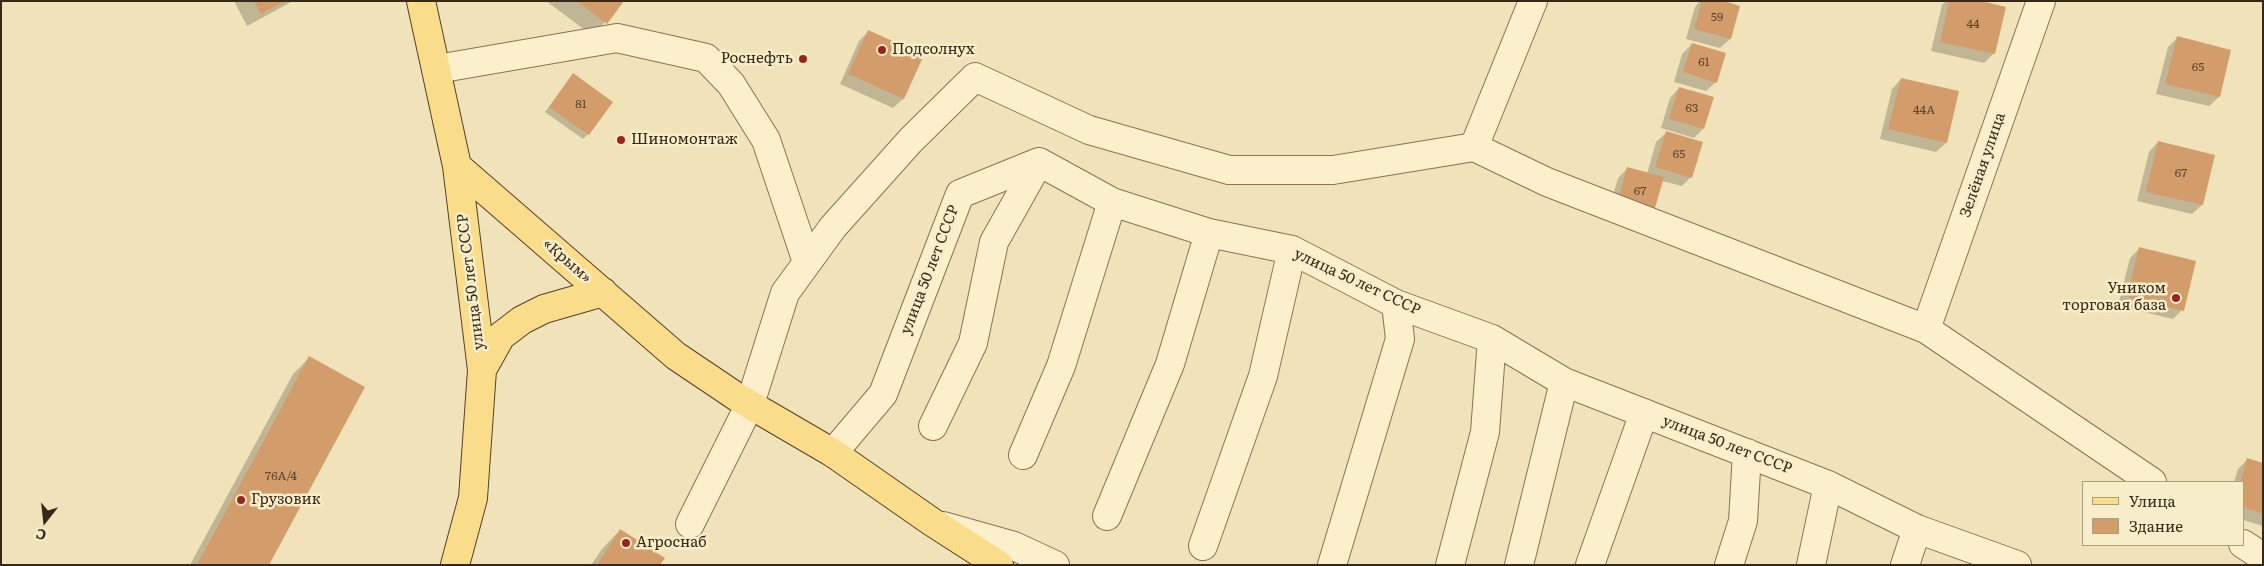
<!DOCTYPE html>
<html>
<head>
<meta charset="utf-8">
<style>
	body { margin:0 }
	#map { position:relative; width:2264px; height:566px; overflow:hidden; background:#f1e3b9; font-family:Literata,serif }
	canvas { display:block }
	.frame { position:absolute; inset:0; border:2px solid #362919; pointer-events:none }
	.legend { position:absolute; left:2082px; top:481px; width:162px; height:65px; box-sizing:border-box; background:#f8edc9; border:1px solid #aa9f83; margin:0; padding:6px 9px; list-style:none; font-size:15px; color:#362919 }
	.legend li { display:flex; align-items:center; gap:10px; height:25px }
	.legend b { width:25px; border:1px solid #aa9f83 }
	.north { position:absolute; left:20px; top:496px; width:50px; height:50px; -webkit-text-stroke:4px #f8edc9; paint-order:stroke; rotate:196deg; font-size:14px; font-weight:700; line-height:20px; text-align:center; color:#362919 }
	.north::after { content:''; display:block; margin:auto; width:18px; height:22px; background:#362919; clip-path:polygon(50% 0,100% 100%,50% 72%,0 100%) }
</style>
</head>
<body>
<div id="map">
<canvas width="2264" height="566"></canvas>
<div class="frame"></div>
<ul class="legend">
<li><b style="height:6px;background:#fadd8b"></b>Улица</li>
<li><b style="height:14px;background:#d39c6b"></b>Здание</li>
</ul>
<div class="north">С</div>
</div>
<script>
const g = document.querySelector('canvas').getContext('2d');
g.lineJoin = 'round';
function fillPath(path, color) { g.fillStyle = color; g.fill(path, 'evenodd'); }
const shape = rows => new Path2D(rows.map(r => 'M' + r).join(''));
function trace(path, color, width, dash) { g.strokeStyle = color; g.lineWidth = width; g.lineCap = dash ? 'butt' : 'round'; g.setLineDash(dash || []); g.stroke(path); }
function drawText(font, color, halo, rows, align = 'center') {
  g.font = font + ' Literata,serif'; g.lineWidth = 5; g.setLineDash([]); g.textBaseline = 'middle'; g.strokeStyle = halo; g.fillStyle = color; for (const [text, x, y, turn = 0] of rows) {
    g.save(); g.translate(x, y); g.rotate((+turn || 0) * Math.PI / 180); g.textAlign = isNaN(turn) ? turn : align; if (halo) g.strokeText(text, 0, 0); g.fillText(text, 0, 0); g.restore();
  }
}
fillPath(shape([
	[234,1,293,1,247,26],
	[546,1,622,1,593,36],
	[1700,1,1720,1,1730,39,1720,48,1686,39,1695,7],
	[1946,1,1976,1,1994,53,1984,63,1931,51,1942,5],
	[868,32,922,56,903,99,893,108,840,84,859,41],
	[2177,38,2230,51,2219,97,2209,106,2156,94,2168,47],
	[1692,44,1716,82,1706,91,1674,82,1682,54],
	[573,75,588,134,583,139,545,112],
	[1901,79,1958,92,1946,143,1936,152,1880,139,1892,89],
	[1679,88,1703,129,1694,138,1661,128,1670,98],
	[1666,133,1691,177,1682,186,1662,181,1608,213,1618,178,1628,168,1647,174,1656,142],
	[2158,142,2202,205,2192,214,2137,201,2149,152],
	[2140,248,2182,310,2173,319,2118,306,2130,258],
	[309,358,268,565,190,565,293,374],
	[2248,459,2263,464,2263,526,2243,520,2243,482,2234,482,2238,469],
	[620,530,659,565,591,565,602,549]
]), '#0003');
fillPath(shape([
	[254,1,285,1,261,14],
	[577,1,624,1,607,24],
	[1702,1,1724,1,1740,6,1731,39,1694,29],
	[1949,1,1982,1,2006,7,1995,54,1940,42],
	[868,30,924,55,904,99,848,74],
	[2177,36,2231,50,2220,97,2165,84],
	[1692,43,1726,53,1717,83,1683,72],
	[573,73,613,102,589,135,549,107],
	[1901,78,1959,91,1947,143,1888,129],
	[1679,87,1714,97,1704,129,1669,119],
	[1666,131,1703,142,1692,178,1655,167],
	[2158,141,2215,155,2203,205,2146,192],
	[1627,167,1664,177,1653,215,1617,204],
	[2139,247,2196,261,2184,311,2127,297],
	[309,356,365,387,269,565,197,565],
	[2247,458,2263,463,2263,514,2243,507,2243,482,2240,482],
	[620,529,665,558,660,565,597,565]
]), '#d39c6b');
const minor = shape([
	[437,69,617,38,706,58,731,84,766,140,807,262],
	[1474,147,1533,1],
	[1926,329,2041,1],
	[933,426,973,343,994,242,1039,162],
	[833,453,883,394,960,194,1039,162,1112,202,1209,233,1292,250,1396,304,1492,339,1564,382,1828,485,1917,529,2017,565],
	[1023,455,1061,366,1112,202],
	[1107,516,1170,364,1209,233],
	[690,524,750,404,785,293,833,227,911,140,975,77,1089,130,1229,170,1333,170,1474,147,1547,182,1926,329,2152,482],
	[943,526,1014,546,1055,565],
	[2243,544,2263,557],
	[1203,546,1263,376,1292,250],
	[1332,565,1400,339,1396,304],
	[1450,565,1485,432,1492,339],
	[1519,565,1564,382],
	[1590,565,1644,413],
	[1729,565,1743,521,1747,453],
	[1811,565,1828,485],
	[1905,565,1917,529]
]);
const major = shape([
	[421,1,457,166,482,370,473,498,455,565],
	[457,166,676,356,737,397,833,453,932,522,999,565],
	[482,370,501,336,522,320,544,309,603,292]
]);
trace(minor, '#897252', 30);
trace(major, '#553f28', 30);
trace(minor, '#fcf0cc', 28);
trace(major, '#fadd8b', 28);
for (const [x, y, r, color] of [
	[882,50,5,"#9c231d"],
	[803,59,5,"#9c231d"],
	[621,140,5,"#9c231d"],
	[2176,298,5,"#9c231d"],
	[241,500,5,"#9c231d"],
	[626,543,5,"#9c231d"]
]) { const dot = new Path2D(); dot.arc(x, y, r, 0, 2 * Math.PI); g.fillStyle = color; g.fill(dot); trace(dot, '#f8edc9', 2); }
drawText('12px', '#5d462e', null, [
	["59",1717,17],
	["44",1973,24],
	["61",1704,62],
	["65",2198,67],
	["81",581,104],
	["63",1692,108],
	["44А",1924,110],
	["65",1679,154],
	["67",2181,173],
	["67",1640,191],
	["76А/4",281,476]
]);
drawText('15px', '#362919', '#f8edc9', [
	["Подсолнух",892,50],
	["Роснефть",793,59,"right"],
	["Шиномонтаж",631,140],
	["Уником",2166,289,"right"],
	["торговая база",2166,306,"right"],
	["Грузовик",251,500],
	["Агроснаб",636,543]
], 'left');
drawText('15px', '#362919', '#f8edc9', [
	["Зелёная улица",1983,165,-71],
	["«Крым»",567,261,41],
	["улица 50 лет СССР",930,270,-69],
	["улица 50 лет СССР",471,282,-97],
	["улица 50 лет СССР",1357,282,25],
	["улица 50 лет СССР",1727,445,21]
]);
</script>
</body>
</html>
